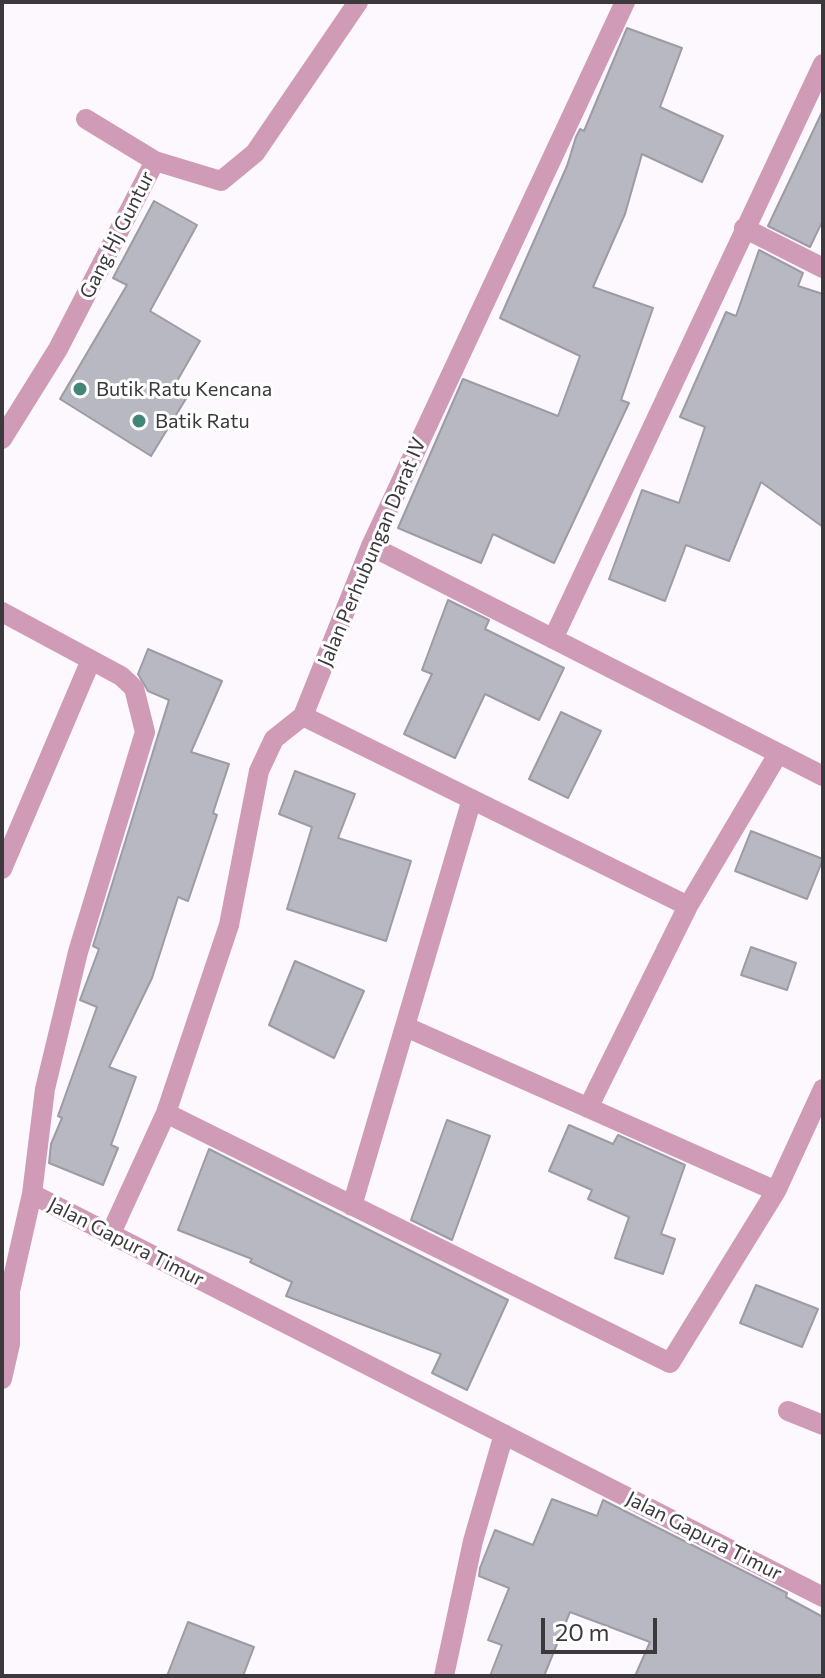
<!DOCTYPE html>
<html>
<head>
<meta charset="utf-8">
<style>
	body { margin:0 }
	#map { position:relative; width:825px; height:1678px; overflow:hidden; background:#fdf7fe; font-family:Commissioner,sans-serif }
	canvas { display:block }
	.frame { position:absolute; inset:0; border:4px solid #3b393c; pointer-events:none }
	.scale { position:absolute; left:541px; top:1618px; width:116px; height:36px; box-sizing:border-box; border:4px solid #3b393c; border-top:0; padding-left:10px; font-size:24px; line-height:28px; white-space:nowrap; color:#3b393c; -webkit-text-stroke:6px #fff; paint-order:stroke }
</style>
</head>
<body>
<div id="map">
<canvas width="825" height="1678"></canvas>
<div class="frame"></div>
<div class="scale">20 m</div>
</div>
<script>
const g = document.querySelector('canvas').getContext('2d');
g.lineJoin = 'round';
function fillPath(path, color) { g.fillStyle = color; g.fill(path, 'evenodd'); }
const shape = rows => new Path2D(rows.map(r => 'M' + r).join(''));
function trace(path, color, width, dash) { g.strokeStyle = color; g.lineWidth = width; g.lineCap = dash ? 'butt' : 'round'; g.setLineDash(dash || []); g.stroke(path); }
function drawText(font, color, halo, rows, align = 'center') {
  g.font = font + ' Commissioner,sans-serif'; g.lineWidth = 6; g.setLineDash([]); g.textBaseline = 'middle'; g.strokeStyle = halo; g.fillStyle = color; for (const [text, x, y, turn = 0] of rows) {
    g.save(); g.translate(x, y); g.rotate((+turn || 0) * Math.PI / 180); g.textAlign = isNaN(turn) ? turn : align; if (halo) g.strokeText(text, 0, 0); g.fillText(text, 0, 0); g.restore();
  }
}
const building = shape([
	[627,28,682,48,660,107,723,136,702,182,642,154,625,214,593,287,653,308,621,400,629,403,554,563,493,534,481,563,398,528,463,379,558,416,580,356,500,318,567,166,576,137,580,129,584,131,627,28],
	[823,110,823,220,810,247,768,226,823,110],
	[154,201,197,225,150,311,200,341,173,388,187,397,151,456,60,399,127,285,113,278,154,201],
	[759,250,803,273,798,286,823,294,823,527,761,482,729,561,686,545,665,601,609,579,642,490,679,503,705,427,680,417,726,312,736,316,759,250],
	[448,600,489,620,485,629,564,668,539,720,485,694,455,758,404,734,432,674,422,670,448,600],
	[148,649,222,681,191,752,229,764,213,813,217,815,188,901,178,897,152,978,109,1067,136,1077,111,1145,118,1148,103,1185,49,1163,51,1144,62,1118,58,1116,97,1007,80,1000,99,949,93,946,169,700,148,691,138,674,148,649],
	[561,712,601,731,568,798,529,779,561,712],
	[295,771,355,794,338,838,411,861,386,941,287,909,312,827,279,814,295,771],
	[751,831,823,859,807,899,735,871,751,831],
	[751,947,796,963,787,990,741,975,751,947],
	[295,961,364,991,334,1058,269,1025,295,961],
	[447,1120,490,1136,452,1240,411,1220,447,1120],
	[569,1125,613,1144,618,1135,685,1165,661,1234,675,1239,663,1274,615,1258,629,1217,588,1199,592,1190,549,1171,569,1125],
	[209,1149,508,1300,467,1390,432,1373,441,1354,286,1296,292,1282,250,1262,252,1259,178,1230,209,1149],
	[756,1285,818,1309,802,1347,740,1323,756,1285],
	[552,1499,597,1516,603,1500,787,1593,786,1597,823,1617,823,1676,635,1676,650,1642,570,1612,544,1676,490,1676,502,1645,488,1640,509,1588,479,1576,480,1568,495,1530,533,1545,552,1499],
	[188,1622,254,1647,243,1676,167,1676,188,1622]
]);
fillPath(building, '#b8b8c2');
trace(building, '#9c9ba6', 2);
trace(shape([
	[86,119,155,161],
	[744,228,823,268],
	[2,439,58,349,155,161,221,181,255,153,358,2],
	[371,546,823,776],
	[2,612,121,676,134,688,145,732,78,952,45,1089,32,1194,823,1597],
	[553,639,823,64],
	[303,716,688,906],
	[2,869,91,660],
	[406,1027,776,1191],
	[588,1108,688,906,778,754],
	[166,1113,670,1363,776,1191,823,1089],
	[352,1206,472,799],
	[111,1233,166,1113,229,925,259,771,274,739,303,716,371,546,625,2],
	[2,1379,10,1344,10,1291,32,1194],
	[788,1411,823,1425],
	[444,1676,473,1541,504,1434]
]), '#d09bb6', 20);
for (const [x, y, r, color] of [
	[80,389,8,"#438576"],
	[139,421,8,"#438576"]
]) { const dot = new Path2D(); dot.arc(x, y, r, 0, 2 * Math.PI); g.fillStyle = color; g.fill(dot); trace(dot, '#fff', 3); }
drawText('20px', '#3b393c', '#fff', [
	["Gang Hj Guntur",117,235,-63],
	["Jalan Perhubungan Darat IV",372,552,-67],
	["Jalan Gapura Timur",126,1242,27],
	["Jalan Gapura Timur",704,1536,27]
]);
drawText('20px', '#3b393c', '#fff', [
	["Butik Ratu Kencana",96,389],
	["Batik Ratu",155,421]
], 'left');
</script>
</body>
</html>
